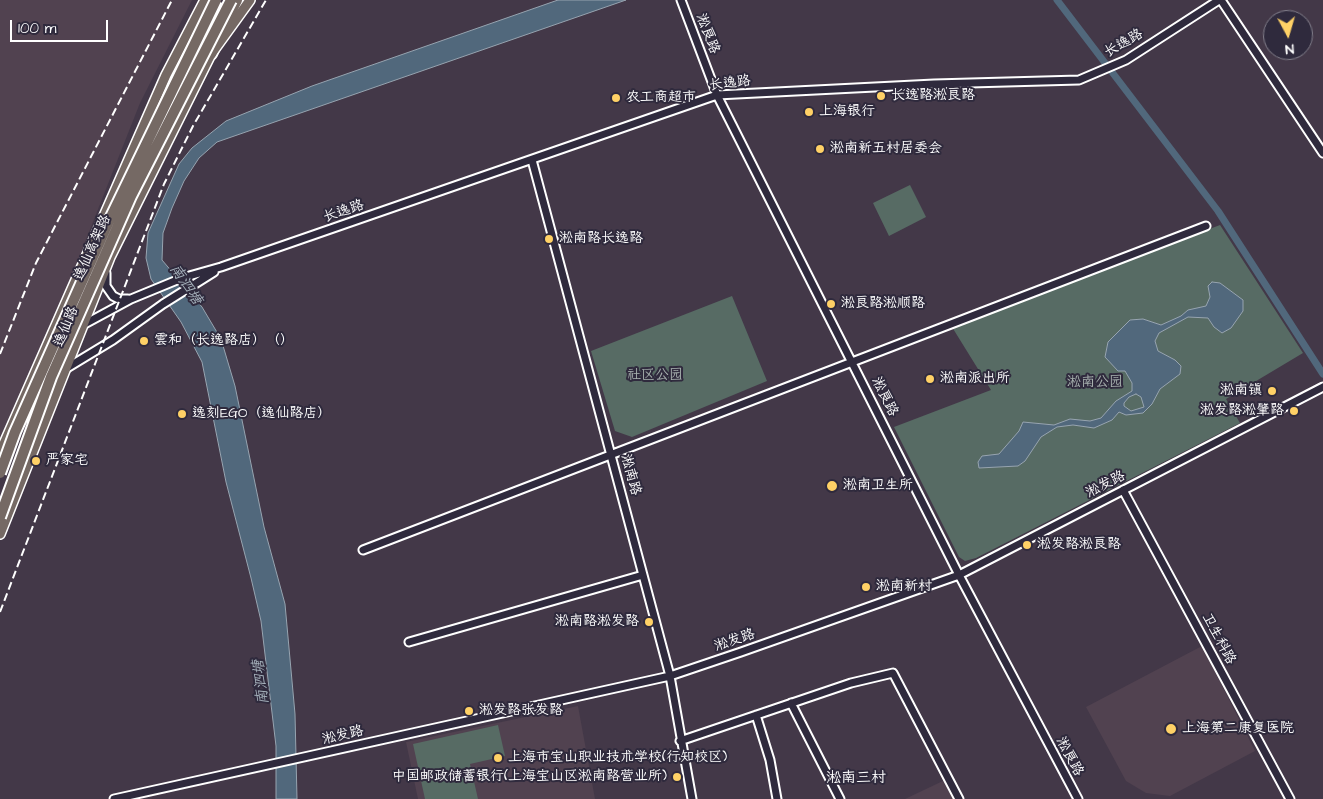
<!DOCTYPE html>
<html>
<head>
<meta charset="utf-8">
<style>
	body { margin:0 }
	#map { position:relative; width:1323px; height:799px; overflow:hidden; background:#433848; font-family:"Architects Daughter",sans-serif }
	canvas { display:block }
	.north { position:absolute; left:1263px; top:10px; width:50px; height:50px; box-sizing:border-box; background:#2f2a3d; border:1px solid #827f8b; border-radius:50%; rotate:174deg; font-size:14px; font-weight:700; line-height:20px; text-align:center; color:#fff }
	.north::after { content:''; display:block; margin:auto; width:18px; height:22px; background:#ffd166; clip-path:polygon(50% 0,100% 100%,50% 72%,0 100%) }
	.scale { position:absolute; left:10px; top:20px; width:98px; height:22px; box-sizing:border-box; border:2px solid #fff; border-top:0; padding-left:6px; font-size:15px; line-height:18px; white-space:nowrap; color:#fff; -webkit-text-stroke:4px #2f2a3d; paint-order:stroke }
</style>
</head>
<body>
<div id="map">
<canvas width="1323" height="799"></canvas>
<div class="north">N</div>
<div class="scale">100 m</div>
</div>
<script>
const g = document.querySelector('canvas').getContext('2d');
g.lineJoin = 'round';
function fillPath(path, color) { g.fillStyle = color; g.fill(path, 'evenodd'); }
const shape = rows => new Path2D(rows.map(r => 'M' + r).join(''));
function trace(path, color, width, dash) { g.strokeStyle = color; g.lineWidth = width; g.lineCap = dash ? 'butt' : 'round'; g.setLineDash(dash || []); g.stroke(path); }
function drawText(font, color, halo, rows, align = 'center') {
  g.font = font + ' "Architects Daughter","LXGW WenKai TC",sans-serif'; g.lineWidth = 4; g.setLineDash([]); g.textBaseline = 'middle'; g.strokeStyle = halo; g.fillStyle = color; for (const [text, x, y, turn = 0] of rows) {
    g.save(); g.translate(x, y); g.rotate((+turn || 0) * Math.PI / 180); g.textAlign = isNaN(turn) ? turn : align; if (halo) g.strokeText(text, 0, 0); g.fillText(text, 0, 0); g.restore();
  }
}
fillPath(shape([
	[0,0,192,0,140,103,0,457],
	[1202,646,1255,751,1170,796,1146,793,1126,781,1086,707],
	[578,706,595,799,418,799,406,742],
	[945,780,956,799,905,799]
]), '#514250');
fillPath(shape([
	[910,185,926,217,889,236,873,203],
	[1220,225,1303,353,1226,399,1240,423,976,558,965,561,959,557,894,427,991,390,952,327],
	[732,296,767,381,632,437,615,431,591,351],
	[498,725,505,756,470,764,478,799,425,799,413,744]
]), '#576b64');
const water = shape([
	[558,0,626,0,217,142,199,158,184,181,172,208,163,233,162,260,202,307,221,339,235,386,264,527,285,604,295,714,297,799,276,799,276,746,261,621,251,578,226,482,202,362,181,322,151,279,146,258,148,233,179,164,192,148,226,121,312,86,558,0],
	[1212,282,1220,283,1243,300,1243,311,1231,328,1222,333,1214,327,1208,318,1188,317,1159,333,1155,341,1158,351,1175,360,1181,366,1180,374,1160,389,1152,404,1143,413,1126,415,1119,412,1112,420,1094,428,1073,425,1057,427,1041,437,1025,461,1018,466,979,468,978,462,982,456,999,454,1019,431,1023,422,1054,425,1070,419,1090,421,1101,418,1116,401,1132,391,1132,383,1125,371,1118,371,1105,357,1108,342,1130,320,1143,319,1161,325,1181,316,1188,310,1206,306,1210,297,1208,286,1212,282],
	[1136,394,1141,397,1144,407,1131,411,1124,406,1124,403,1129,397,1136,394]
]);
fillPath(water, '#51687c');
trace(water, '#97a4b0', 1);
trace(shape([
	[1057,0,1218,211,1323,374]
]), '#51687c', 7);
const minor = shape([
	[681,0,717,95,959,575,1078,799],
	[1221,0,1323,153],
	[532,160,670,676,692,799],
	[106,273,106,286,113,296,119,299,128,299],
	[81,326,131,299,182,278,221,267,717,95,934,84,1079,80,1126,60,1219,0],
	[34,388,113,340,163,304,214,272],
	[1123,490,1290,799],
	[363,550,1206,226],
	[409,642,643,575],
	[791,703,840,799],
	[756,715,770,760,777,799],
	[680,741,851,683,893,673,959,799],
	[114,799,670,676,741,652,959,575,1323,387]
]);
const major = shape([
	[0,453,166,75,205,0],
	[0,534,110,257,211,54,250,0]
]);
const highway = shape([
	[211,54,237,0]
]);
trace(minor, '#fff', 11);
trace(major, '#fff', 12);
trace(highway, '#fff', 14);
trace(minor, '#2f2a3d', 7);
trace(major, '#756964', 9);
trace(highway, '#756964', 10);
trace(shape([
	[0,354,36,263,172,0],
	[0,612,164,184,193,126,266,0]
]), '#fff', 2, [8, 4]);
const highwayBridge = shape([
	[0,473,15,432,109,221,216,0],
	[0,517,51,377,131,196,231,0]
]);
trace(highwayBridge, '#fff', 14, []);
trace(highwayBridge, '#756964', 10);
for (const [x, y, r, color] of [
	[881,96,5,"#ffd166"],
	[616,98,5,"#ffd166"],
	[809,112,5,"#ffd166"],
	[820,149,5,"#ffd166"],
	[549,239,5,"#ffd166"],
	[831,304,5,"#ffd166"],
	[144,341,5,"#ffd166"],
	[930,379,5,"#ffd166"],
	[1272,391,5,"#ffd166"],
	[1294,411,5,"#ffd166"],
	[182,414,5,"#ffd166"],
	[36,461,5,"#ffd166"],
	[832,486,6,"#ffd166"],
	[1027,545,5,"#ffd166"],
	[866,587,5,"#ffd166"],
	[649,622,5,"#ffd166"],
	[469,711,5,"#ffd166"],
	[1171,729,6,"#ffd166"],
	[498,758,5,"#ffd166"],
	[677,777,5,"#ffd166"]
]) { const dot = new Path2D(); dot.arc(x, y, r, 0, 2 * Math.PI); g.fillStyle = color; g.fill(dot); trace(dot, '#2f2a3d', 2); }
drawText('14px', '#fff', '#2f2a3d', [
	["淞良路",707,34,69],
	["长逸路",1124,44,-30],
	["长逸路",730,84,-7],
	["长逸路",344,212,-19],
	["逸仙高架路",93,248,-66],
	["逸仙路",67,327,-68],
	["淞良路",884,397,64],
	["淞南路",630,475,75],
	["淞发路",1106,485,-27],
	["卫生科路",1218,639,62],
	["淞发路",735,641,-19],
	["淞发路",343,736,-13],
	["淞良路",1069,757,62]
]);
drawText('14px', '#fff', '#2f2a3d', [
	["长逸路淞良路",891,96],
	["农工商超市",626,98],
	["上海银行",819,112],
	["淞南新五村居委会",830,149],
	["淞南路长逸路",559,239],
	["淞良路淞顺路",841,304],
	["雲和（长逸路店）（）",154,341],
	["淞南派出所",940,379],
	["淞南镇",1262,391,"right"],
	["淞发路淞肇路",1284,411,"right"],
	["逸刻EGO（逸仙路店）",192,414],
	["严家宅",46,461],
	["淞南卫生所",843,486],
	["淞发路淞良路",1037,545],
	["淞南新村",876,587],
	["淞南路淞发路",639,622,"right"],
	["淞发路张发路",479,711],
	["上海第二康复医院",1182,729],
	["上海市宝山职业技术学校(行知校区)",508,758],
	["中国邮政储蓄银行(上海宝山区淞南路营业所)",667,777,"right"]
], 'left');
drawText('14px', '#abb5b2', '#2f2a3d', [
	["社区公园",655,376],
	["淞南公园",1095,383]
]);
drawText('italic 15px', '#a8b4be', '#2f2a3d', [
	["南泗塘",185,285,56],
	["南泗塘",262,682,-97]
]);
drawText('15px', '#fff', '#2f2a3d', [
	["淞南三村",856,779]
]);
</script>
</body>
</html>
